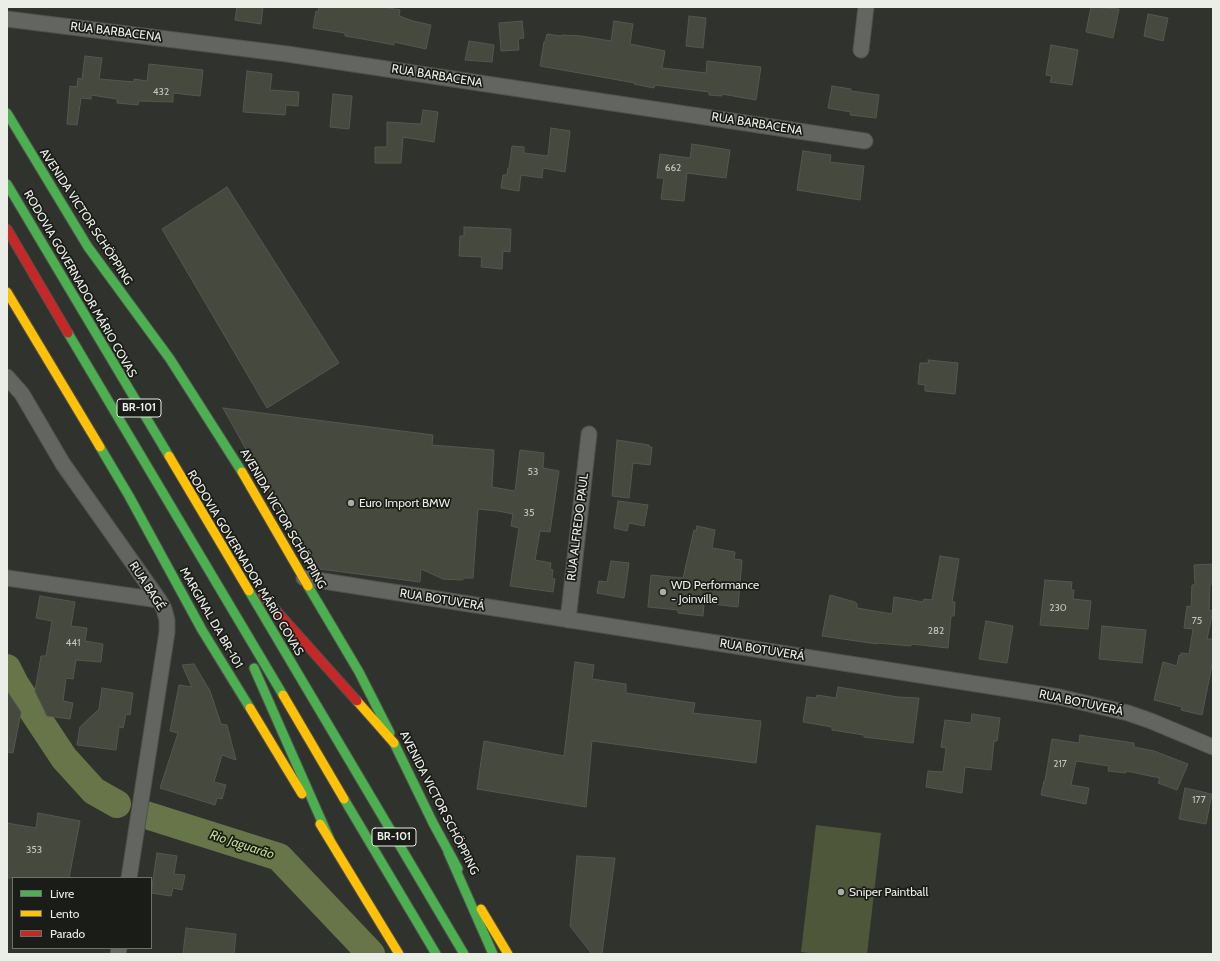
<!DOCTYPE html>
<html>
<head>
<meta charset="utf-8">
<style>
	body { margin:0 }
	#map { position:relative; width:1220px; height:961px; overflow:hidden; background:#30332d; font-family:Cabin,sans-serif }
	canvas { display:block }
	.frame { position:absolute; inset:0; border:8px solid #ebede7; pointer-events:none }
	.legend { position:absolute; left:12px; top:877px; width:140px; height:72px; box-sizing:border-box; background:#1a1c17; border:1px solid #6e706a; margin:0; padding:5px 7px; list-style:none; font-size:12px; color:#ebede7 }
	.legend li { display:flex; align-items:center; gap:8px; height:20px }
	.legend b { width:20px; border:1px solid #6e706a }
</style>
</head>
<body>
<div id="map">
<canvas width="1220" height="961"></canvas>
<div class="frame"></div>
<ul class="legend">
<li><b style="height:5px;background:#4caf50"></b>Livre</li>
<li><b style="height:5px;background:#ffc107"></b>Lento</li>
<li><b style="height:5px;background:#c62828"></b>Parado</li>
</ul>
</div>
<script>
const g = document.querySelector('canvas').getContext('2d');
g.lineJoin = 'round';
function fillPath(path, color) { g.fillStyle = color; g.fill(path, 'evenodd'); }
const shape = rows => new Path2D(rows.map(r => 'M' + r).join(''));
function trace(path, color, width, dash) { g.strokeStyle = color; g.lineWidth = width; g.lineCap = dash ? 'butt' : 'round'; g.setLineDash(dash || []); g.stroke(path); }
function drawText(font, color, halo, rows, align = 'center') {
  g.font = font + ' Cabin,sans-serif'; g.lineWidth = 3.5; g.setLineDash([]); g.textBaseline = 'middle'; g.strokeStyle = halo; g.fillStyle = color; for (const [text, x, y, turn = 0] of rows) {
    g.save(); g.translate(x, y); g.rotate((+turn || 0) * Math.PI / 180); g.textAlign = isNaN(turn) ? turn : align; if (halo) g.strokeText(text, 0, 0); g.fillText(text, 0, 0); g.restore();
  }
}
fillPath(shape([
	[816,825,881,833,867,954,819,954,801,952]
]), '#4e573a');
trace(shape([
	[7,668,15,684,64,758,94,791,117,804],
	[146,815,279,857,371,954]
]), '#687549', 28);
const building = shape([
	[237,7,263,7,261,24,235,20,237,7],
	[319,7,383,7,400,10,399,16,413,21,431,25,426,49,394,42,394,45,363,39,345,36,345,33,313,28,316,11,318,12,319,7],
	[1091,7,1119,9,1113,38,1086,32,1091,7],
	[1148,14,1168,18,1163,41,1144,36,1148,14],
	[689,16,706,18,703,48,686,46,689,16],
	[522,21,524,38,518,39,519,50,501,51,499,23,522,21],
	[614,21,633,24,630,44,665,51,662,68,706,73,707,61,761,67,756,100,722,94,722,96,709,95,709,92,655,85,654,88,634,84,635,83,540,66,544,42,545,42,547,34,561,36,562,35,581,36,611,41,614,21],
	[469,41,494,45,492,62,465,60,469,41],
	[1051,45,1078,50,1072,85,1050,82,1052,76,1046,75,1051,45],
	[85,56,102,58,99,79,134,82,134,79,147,81,149,64,203,70,200,96,173,93,173,102,139,101,138,105,117,103,117,99,91,95,91,99,81,98,77,125,67,124,70,86,77,87,78,78,82,79,85,56],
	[247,71,272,74,270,90,299,92,298,106,286,105,285,115,243,112,247,71],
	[832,86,851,89,851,91,879,95,876,118,850,115,851,112,828,108,832,86],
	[333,94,352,96,349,129,330,127,333,94],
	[423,110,438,112,434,142,403,137,401,163,375,163,375,147,387,147,387,122,421,124,423,110],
	[551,128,570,131,565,172,543,168,542,178,521,175,519,191,501,188,503,175,507,175,508,168,509,168,512,146,524,147,524,153,548,156,551,128],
	[692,144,730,150,726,178,687,173,684,201,661,199,664,178,657,178,660,154,690,158,692,144],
	[803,151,831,155,830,162,864,166,860,200,797,190,803,151],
	[227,187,339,363,267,408,162,229,227,187],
	[464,227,511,229,510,252,503,251,502,269,481,267,482,257,459,256,460,236,464,236,464,227],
	[928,360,958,363,955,394,925,391,925,385,918,384,920,363,929,363,928,360],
	[223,408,433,435,432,445,494,450,492,487,515,491,520,450,544,453,543,468,559,471,550,532,540,531,535,560,551,563,550,569,553,570,552,578,555,579,553,592,510,586,519,528,511,526,513,514,498,511,478,509,473,578,465,578,462,580,443,579,421,569,420,582,312,568,223,408],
	[617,440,649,445,649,447,652,447,650,465,633,463,629,498,612,496,617,440],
	[618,501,648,505,644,526,629,523,627,531,614,528,618,501],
	[697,526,715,530,712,548,735,552,734,559,742,560,738,607,704,603,703,616,678,613,678,610,648,607,651,575,683,578,694,530,696,531,697,526],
	[940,556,959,559,952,602,955,602,954,616,951,616,948,648,911,644,911,646,877,643,877,644,822,636,830,595,855,602,857,604,857,608,892,614,894,597,923,602,924,599,932,600,940,556],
	[611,561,629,563,624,598,597,593,599,581,607,582,611,561],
	[1213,564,1213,584,1210,584,1209,610,1213,611,1207,639,1213,639,1213,660,1202,715,1181,710,1182,707,1154,700,1163,662,1177,666,1179,655,1181,656,1181,653,1189,654,1193,629,1184,628,1187,606,1191,607,1192,585,1195,585,1194,565,1213,564],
	[1045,580,1072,582,1071,590,1074,590,1073,599,1091,601,1088,629,1040,625,1045,580],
	[40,596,75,602,71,626,87,628,85,641,103,644,101,662,76,660,73,679,66,678,63,701,73,703,70,719,47,716,35,691,41,656,46,656,52,621,36,618,40,596],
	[986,621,1013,626,1007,663,979,659,986,621],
	[1102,626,1146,630,1142,663,1099,659,1102,626],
	[575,662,594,665,592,679,626,684,626,693,695,703,693,713,761,721,756,763,592,741,586,807,477,789,484,741,564,756,575,662],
	[194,664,210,691,221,724,227,725,236,760,222,755,214,782,226,785,222,799,217,798,215,805,160,788,178,733,170,731,179,685,192,687,182,665,194,664],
	[838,687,898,697,919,698,913,743,864,737,864,735,832,730,832,727,803,722,807,697,816,698,817,695,836,698,838,687],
	[102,688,133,693,130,715,126,714,123,728,119,727,116,750,77,745,80,727,99,709,102,688],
	[7,691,21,712,13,753,7,752,7,691],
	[972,714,1000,718,997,741,994,741,991,770,965,767,962,793,926,787,928,771,943,772,946,748,941,747,945,720,971,723,972,714],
	[1080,735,1134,743,1134,747,1154,751,1188,764,1177,790,1158,783,1160,778,1126,771,1126,773,1108,771,1109,766,1076,761,1071,785,1089,788,1086,804,1041,795,1044,781,1045,781,1052,739,1079,743,1080,735],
	[1185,788,1212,794,1206,824,1179,819,1185,788],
	[38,813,80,821,69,878,7,878,7,823,36,828,38,813],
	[157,853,177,856,174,874,185,875,182,890,173,888,171,896,151,893,157,853],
	[577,856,615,858,602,954,592,954,570,926,577,856],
	[186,928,236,934,234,954,183,954,186,928]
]);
fillPath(building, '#45493e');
trace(building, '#545652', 1);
const street = shape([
	[7,19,287,54,865,141],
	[861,50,866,7],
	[7,377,22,394,63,464,159,600,164,609,167,620,167,632,129,878],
	[7,578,159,600],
	[304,578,1059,697,1128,713,1151,721,1213,747],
	[568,620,589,434],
	[118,954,119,948]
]);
const fast = shape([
	[7,113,88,247,170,359,242,472],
	[7,184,169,456],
	[68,333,283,695],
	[100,447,129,496,202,630,250,708],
	[308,586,359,672,390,733],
	[249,591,464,954],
	[254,668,330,840],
	[394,743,433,823,458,869],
	[344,799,436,954],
	[448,852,493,954]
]);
const slow = shape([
	[7,292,100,447],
	[169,456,249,591],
	[242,472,308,586],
	[283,695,344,799],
	[357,701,394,743],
	[250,708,302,794],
	[320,824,399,954],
	[481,909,508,954]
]);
const jam = shape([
	[7,229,68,333],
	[263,596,357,701]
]);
trace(street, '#4f514d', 17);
trace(fast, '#4f514d', 11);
trace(slow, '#4f514d', 11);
trace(jam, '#4f514d', 11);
trace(street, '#636561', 15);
trace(fast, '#4caf50', 9);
trace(slow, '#ffc107', 9);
trace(jam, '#c62828', 9);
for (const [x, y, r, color] of [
	[351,503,4,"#aaaca6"],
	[663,592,4,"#aaaca6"],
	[841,892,4,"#aaaca6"]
]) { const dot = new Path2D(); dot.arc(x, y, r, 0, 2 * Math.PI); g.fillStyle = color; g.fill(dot); trace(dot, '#1a1c17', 1.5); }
drawText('10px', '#c2c4bd', null, [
	["432",161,92],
	["662",673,168],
	["53",533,472],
	["35",529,513],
	["230",1058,608],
	["75",1197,621],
	["282",936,631],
	["441",73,643],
	["217",1060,764],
	["177",1199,800],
	["353",34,850]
]);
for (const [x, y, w] of [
	[139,408,44],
	[394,837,44]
]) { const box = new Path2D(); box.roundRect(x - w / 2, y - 9, w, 18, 3); g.fillStyle = '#1a1c17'; g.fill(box); trace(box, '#ebede7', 1); }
drawText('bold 11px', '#ebede7', null, [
	["BR-101",139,408],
	["BR-101",394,837]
]);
drawText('12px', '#ebede7', '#1a1c17', [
	["RUA BARBACENA",116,32,7],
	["RUA BARBACENA",437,76,9],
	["RUA BARBACENA",757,124,9],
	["AVENIDA VICTOR SCHÖPPING",86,217,57],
	["RODOVIA GOVERNADOR MÁRIO COVAS",80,284,60],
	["AVENIDA VICTOR SCHÖPPING",283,519,60],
	["RUA ALFREDO PAUL",578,527,-83],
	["RODOVIA GOVERNADOR MÁRIO COVAS",245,563,59],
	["RUA BAGÉ",147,586,57],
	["RUA BOTUVERÁ",442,600,9],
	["MARGINAL DA BR-101",211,618,60],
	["RUA BOTUVERÁ",762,650,9],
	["RUA BOTUVERÁ",1081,703,12],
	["AVENIDA VICTOR SCHÖPPING",439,803,63]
]);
drawText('12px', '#ebede7', '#1a1c17', [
	["Euro Import BMW",359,503],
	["WD Performance",671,585],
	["- Joinville",671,599],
	["Sniper Paintball",849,892]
], 'left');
drawText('italic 13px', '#c2d98e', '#1a1c17', [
	["Rio Jaguarão",242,845,18]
]);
</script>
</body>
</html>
